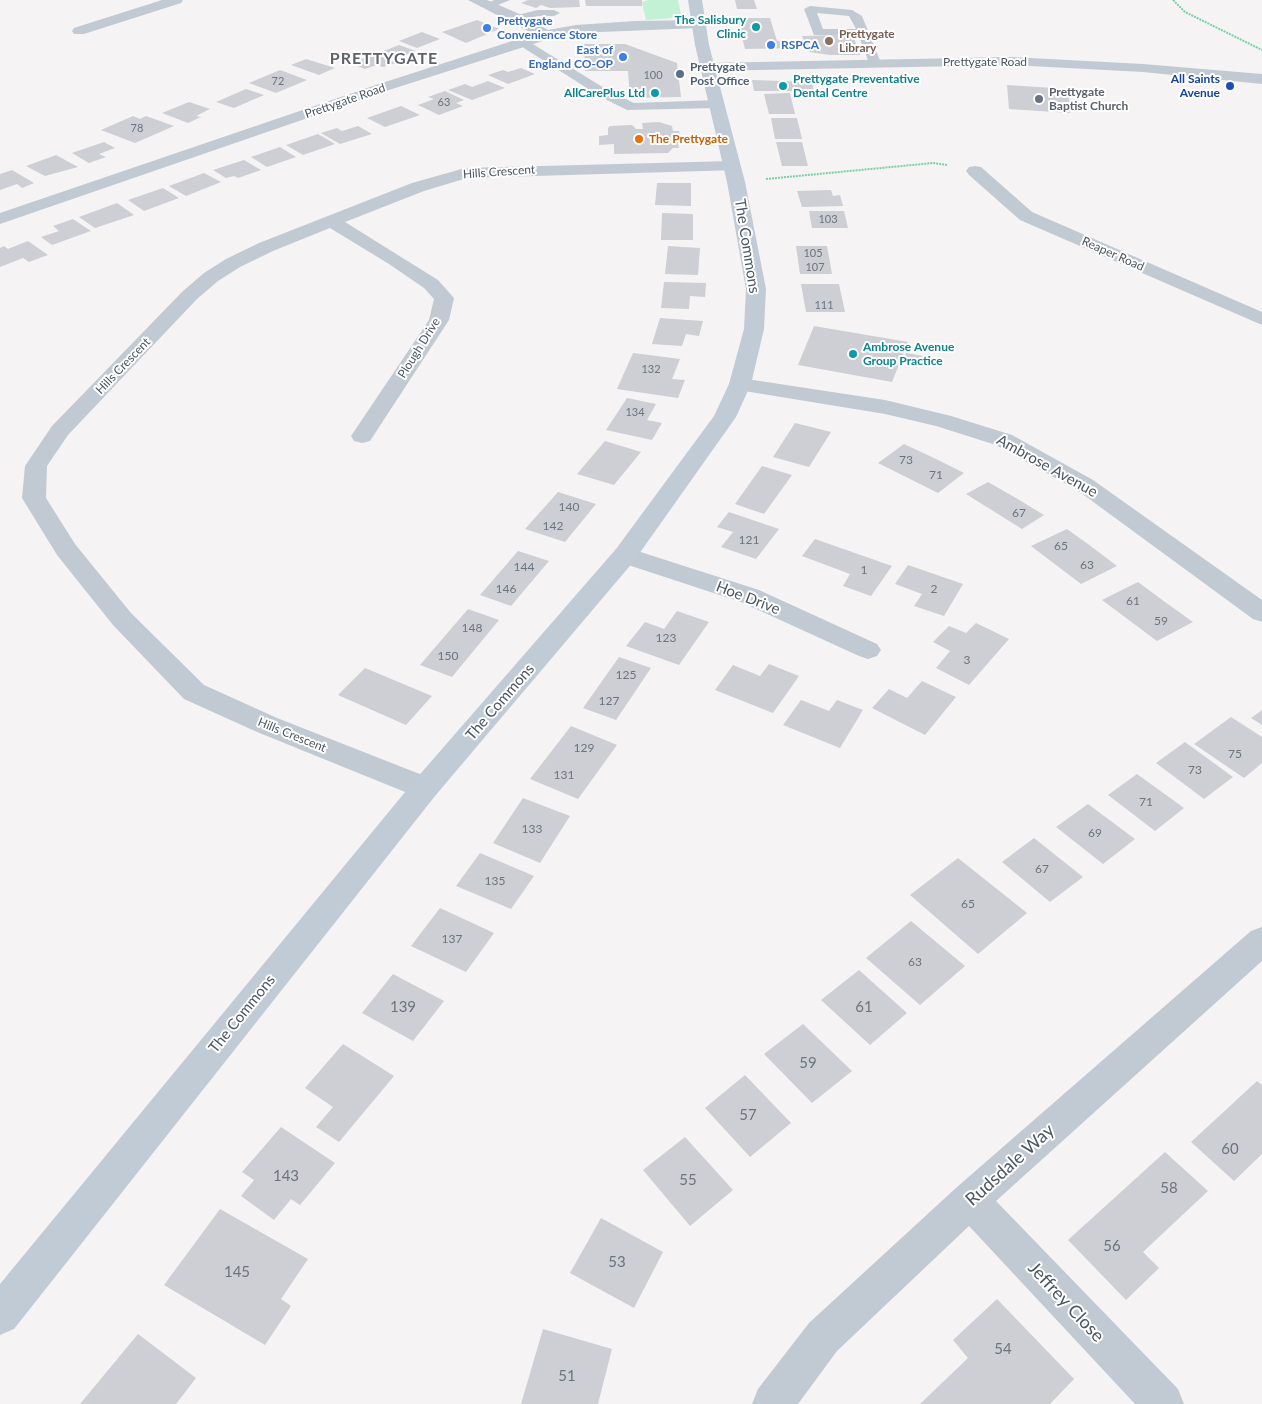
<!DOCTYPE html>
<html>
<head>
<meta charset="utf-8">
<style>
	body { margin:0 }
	canvas { display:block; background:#f5f3f3 }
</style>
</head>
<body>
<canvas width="1262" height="1404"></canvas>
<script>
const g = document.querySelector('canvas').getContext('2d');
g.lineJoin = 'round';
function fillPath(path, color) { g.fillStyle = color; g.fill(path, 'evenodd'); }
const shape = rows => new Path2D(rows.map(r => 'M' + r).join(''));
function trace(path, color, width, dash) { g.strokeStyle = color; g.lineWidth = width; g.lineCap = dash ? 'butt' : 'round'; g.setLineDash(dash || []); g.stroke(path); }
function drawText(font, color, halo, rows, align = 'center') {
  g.font = font + ' Lato,sans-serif'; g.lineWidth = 4; g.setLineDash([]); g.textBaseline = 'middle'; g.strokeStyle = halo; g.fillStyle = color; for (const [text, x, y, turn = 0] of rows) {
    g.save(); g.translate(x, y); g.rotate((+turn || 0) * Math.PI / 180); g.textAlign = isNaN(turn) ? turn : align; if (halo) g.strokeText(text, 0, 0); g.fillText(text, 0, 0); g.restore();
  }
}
fillPath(shape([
	[648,0,678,0,681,14,674,18,646,20,642,2]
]), '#c3f1d5');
fillPath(shape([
	[528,0,579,0,580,7,550,8,541,5,536,8,521,3],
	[585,0,642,0,642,6,586,6],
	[735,0,754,0,757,9,737,9],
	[737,18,770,18,777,41,796,41,799,48,745,49],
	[477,20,499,29,466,43,442,32],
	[422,32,440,39,417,48,399,41],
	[853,35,860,55,830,55,809,52,802,36],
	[584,44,625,44,677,63,681,97,630,98,628,71,585,71],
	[399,45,416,51,400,57,384,51],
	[375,54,396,63,383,67,377,65,365,69,350,63],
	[306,59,335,68,319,75,291,65],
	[521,68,535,74,508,84,488,75,503,70,508,72],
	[280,70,307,80,276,93,249,83],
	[752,80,812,82,814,91,754,91],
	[488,81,505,88,472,100,448,90,465,84,472,87],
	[1007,85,1069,89,1070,113,1009,109],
	[246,89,264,95,234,108,216,102],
	[445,91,464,100,456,103,463,106,439,115,418,105,434,99,428,97],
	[790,93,795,114,769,114,764,94],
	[189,102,210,109,196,116,201,117,188,123,162,113],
	[401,106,420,115,385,127,367,118],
	[133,116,140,119,146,116,174,126,135,143,101,130],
	[771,118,797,118,802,139,775,139],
	[659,122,672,126,673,131,679,131,681,143,678,143,679,148,673,148,668,153,614,154,614,144,599,145,599,136,608,135,608,128,610,126,632,125,636,129,643,129,642,123],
	[358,126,372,134,340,144,321,133,337,128,342,131],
	[318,134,335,144,303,155,286,145],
	[104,142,115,148,99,154,106,157,89,163,72,153],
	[776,142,802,142,808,166,782,166],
	[280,147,296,157,267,167,251,157],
	[56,155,78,167,45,176,26,166],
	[244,160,261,170,238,178,234,176,226,178,213,170],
	[12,170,34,183,22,188,17,184,0,190,0,174],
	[204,173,221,182,186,196,169,186],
	[657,183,691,183,691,206,655,205],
	[163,188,179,198,144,211,128,200],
	[831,190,833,196,840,195,843,206,802,207,797,191],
	[117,203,134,215,95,228,79,217],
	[809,211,844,211,848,228,812,228],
	[662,213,693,214,693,240,661,240],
	[73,219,91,231,52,245,41,237,59,231,53,226],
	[28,241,48,255,29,262,23,258,0,267,0,248,4,246,8,249],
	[668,246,700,248,698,275,665,274],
	[796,246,827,246,832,274,800,274],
	[664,282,706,283,705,297,690,296,689,309,661,308],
	[801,284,839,284,845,312,806,312],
	[660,318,703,321,699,336,686,334,682,346,652,344],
	[814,326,908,342,892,382,798,365],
	[633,353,680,359,672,379,685,380,678,398,617,389],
	[906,353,923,356,919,366,902,362],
	[627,398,656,404,647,420,662,423,652,440,606,430],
	[795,423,831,432,809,467,773,457],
	[605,441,641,452,614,485,577,474],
	[904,444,934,458,964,473,938,493,878,463],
	[762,466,792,475,764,514,735,504],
	[988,482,1016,498,1044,515,1022,529,966,494],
	[558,492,596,504,565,542,525,529],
	[729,512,779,529,756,559,721,547,733,532,717,527],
	[1067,529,1092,547,1117,566,1081,584,1031,546],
	[815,539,892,566,871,596,843,586,850,574,802,556],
	[518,551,549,561,511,606,480,595],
	[908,565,963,584,944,616,914,606,922,594,895,584],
	[1138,582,1165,602,1193,622,1157,641,1102,600],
	[468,609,499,620,452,677,420,665],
	[677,611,709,622,679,665,626,646,645,622,664,629],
	[976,623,1009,639,969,685,936,668,950,651,933,642,949,626,966,633],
	[619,657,651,668,616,720,583,708],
	[769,664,799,676,773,713,715,690,733,665,760,676],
	[365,668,432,696,406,725,338,695],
	[922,681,956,697,925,735,872,708,889,689,907,698],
	[801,700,829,711,837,700,863,710,840,748,783,725],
	[1262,710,1262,725,1251,718],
	[1231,717,1262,737,1262,763,1244,778,1194,744],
	[571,726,617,745,578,799,530,779],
	[1185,742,1233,777,1204,799,1156,763],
	[1137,774,1184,808,1155,831,1108,795],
	[523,798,570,816,540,863,493,843],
	[1088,804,1135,839,1103,864,1056,827],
	[1034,838,1083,877,1050,902,1002,862],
	[480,853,534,876,511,909,456,886],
	[958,858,1027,913,978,954,910,895],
	[440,908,494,933,466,972,411,946],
	[911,921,965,966,920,1005,866,958],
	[859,970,907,1013,870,1045,821,1000],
	[393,974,444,1001,413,1041,362,1013],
	[803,1024,852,1071,812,1103,764,1054],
	[343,1044,394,1076,339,1142,316,1127,333,1107,305,1088],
	[745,1075,791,1123,750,1157,705,1108],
	[1257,1081,1262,1085,1262,1154,1234,1181,1191,1142],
	[281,1127,335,1163,300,1205,291,1199,274,1220,241,1196,254,1180,242,1172],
	[685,1137,733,1190,690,1226,643,1170],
	[1165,1152,1208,1191,1143,1252,1159,1268,1126,1300,1068,1240],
	[220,1209,308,1259,281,1299,291,1306,265,1345,164,1285],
	[601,1218,663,1252,634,1308,570,1273],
	[997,1299,1074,1379,1050,1404,920,1404,968,1358,953,1340],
	[543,1329,612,1349,598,1404,521,1404],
	[138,1334,196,1378,176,1404,80,1404]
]), '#cdcfd5');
trace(shape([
	[1173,0,1185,12,1262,50],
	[766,179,933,163,947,165]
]), '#7ad0a6', 2, [2, 1]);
fillPath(shape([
	[494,0,510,0,488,9,482,6,494,0],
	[810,6,852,10,862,16,881,63,879,66,875,67,869,63,859,36,814,35,804,9,810,6],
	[817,13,849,16,856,29,823,29,817,13],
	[538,10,554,10,560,13,554,16,538,16,517,21,511,18,513,16,538,10],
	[523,38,609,91,634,103,717,100,723,104,717,108,627,110,601,97,519,45,517,42,523,38]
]), '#c1cad2');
fillPath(shape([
	[162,0,183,0,181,3,84,34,74,34,72,31,74,28,162,0],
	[468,0,487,0,522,15,548,30,576,25,635,21,699,20,706,24,699,28,576,33,549,39,389,90,0,224,0,213,379,84,534,34,468,0],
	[1011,57,1143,64,1262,74,1262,84,1143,72,1011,65,708,71,701,67,708,63,1011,57],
	[732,161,738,162,740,166,738,170,467,178,424,191,345,222,438,280,454,298,449,320,370,441,362,443,354,441,351,436,429,320,434,299,424,288,389,264,330,228,273,251,240,267,218,281,197,299,68,435,47,466,46,498,75,544,131,613,204,685,277,718,435,780,440,788,435,796,425,799,415,796,257,732,184,699,113,625,57,555,22,498,25,466,52,426,183,291,204,273,226,259,259,243,412,183,465,168,732,161],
	[975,166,981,167,1032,212,1262,312,1262,325,1020,220,969,175,966,171,969,167,975,166],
	[740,378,885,400,951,416,1012,435,1093,480,1262,600,1262,622,1253,619,1077,490,996,445,936,426,885,414,732,389,729,384,732,379,740,378],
	[625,547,759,590,877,644,881,650,877,656,868,659,859,656,741,602,616,561,613,555,616,549,625,547],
	[1262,927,1262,961,996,1201,1178,1389,1184,1404,1135,1404,969,1226,837,1351,798,1404,752,1404,758,1389,809,1323,957,1187,1251,931,1262,927]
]), '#c1cad2');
fillPath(shape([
	[688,0,702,0,709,45,745,182,766,289,764,329,751,384,736,417,634,561,435,796,14,1329,0,1335,0,1284,415,780,616,549,714,416,729,384,744,329,746,289,727,182,695,45,688,0]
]), '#c1cbd6');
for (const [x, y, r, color] of [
	[756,27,5,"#0f9aa8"],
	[487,28,5,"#3f7fe0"],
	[829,41,5,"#8d6e63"],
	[771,45,5,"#3f7fe0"],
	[623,57,5,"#3f7fe0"],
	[680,74,5,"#5c6f8a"],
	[783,86,5,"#0f9aa8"],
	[1230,86,5,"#1a4fb4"],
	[655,93,5,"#0f9aa8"],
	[1039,99,5,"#6b7280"],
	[639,139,5,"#e8710a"],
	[853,354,5,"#0f9aa8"]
]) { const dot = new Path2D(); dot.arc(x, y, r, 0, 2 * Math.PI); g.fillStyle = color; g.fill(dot); trace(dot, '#fff', 2); }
drawText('11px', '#6b747e', null, [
	["100",653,75],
	["72",278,81],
	["63",444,102],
	["78",137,128],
	["103",828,219],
	["105",813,253],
	["107",815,267],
	["111",824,305],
	["132",651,369],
	["134",635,412]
]);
drawText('bold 12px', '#0d838f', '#fff', [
	["The Salisbury",746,20],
	["Clinic",746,34],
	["Prettygate Preventative",793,79,"left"],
	["Dental Centre",793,93,"left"],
	["AllCarePlus Ltd",645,93],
	["Ambrose Avenue",863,347,"left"],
	["Group Practice",863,361,"left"]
], 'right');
drawText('bold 12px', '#366cbe', '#fff', [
	["Prettygate",497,21],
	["Convenience Store",497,35],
	["RSPCA",781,45],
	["East of",613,50,"right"],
	["England CO-OP",613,64,"right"]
], 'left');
drawText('bold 12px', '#785e54', '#fff', [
	["Prettygate",839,34],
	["Library",839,48]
], 'left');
drawText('12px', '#4a5661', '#fff', [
	["Prettygate Road",985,62],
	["Prettygate Road",345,101,-19],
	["Hills Crescent",499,172,-4],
	["Reaper Road",1113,254,24],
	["Plough Drive",419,348,-58],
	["Hills Crescent",123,366,-46],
	["Hills Crescent",292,735,22]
]);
drawText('bold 12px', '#4e5e75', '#fff', [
	["Prettygate",690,67],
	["Post Office",690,81]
], 'left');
drawText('bold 12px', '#164399', '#fff', [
	["All Saints",1220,79],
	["Avenue",1220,93]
], 'right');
drawText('bold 12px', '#5b616d', '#fff', [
	["Prettygate",1049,92],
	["Baptist Church",1049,106]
], 'left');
drawText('bold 12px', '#c56008', '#fff', [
	["The Prettygate",649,139]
], 'left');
drawText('12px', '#6b747e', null, [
	["73",906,460],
	["71",936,475],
	["140",569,507],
	["67",1019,513],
	["142",553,526],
	["121",749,540],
	["65",1061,546],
	["63",1087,565],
	["144",524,567],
	["1",864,570],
	["146",506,589],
	["2",934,589],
	["61",1133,601],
	["59",1161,621],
	["148",472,628],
	["123",666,638],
	["150",448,656],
	["3",967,660],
	["125",626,675],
	["127",609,701],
	["129",584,748],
	["75",1235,754],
	["73",1195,770],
	["131",564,775],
	["71",1146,802],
	["133",532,829],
	["69",1095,833],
	["67",1042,869],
	["135",495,881],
	["65",968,904],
	["137",452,939],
	["63",915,962]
]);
drawText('15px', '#4a5661', '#fff', [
	["The Commons",747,246,81],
	["Ambrose Avenue",1047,466,29],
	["Hoe Drive",748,598,21],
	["The Commons",500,702,-49],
	["The Commons",242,1014,-51]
]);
drawText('15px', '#6b747e', null, [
	["139",403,1007],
	["61",864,1007],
	["59",808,1063],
	["57",748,1115],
	["60",1230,1149],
	["143",286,1176],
	["55",688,1180],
	["58",1169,1188],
	["56",1112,1246],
	["53",617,1262],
	["145",237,1272],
	["54",1003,1349],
	["51",567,1376]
]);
g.letterSpacing = '1px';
drawText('bold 16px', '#5f6368', '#fff', [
	["PRETTYGATE",384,59]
]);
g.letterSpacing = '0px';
drawText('18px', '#4a5661', '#fff', [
	["Rudsdale Way",1010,1165,-42],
	["Jeffrey Close",1066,1302,47]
]);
</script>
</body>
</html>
